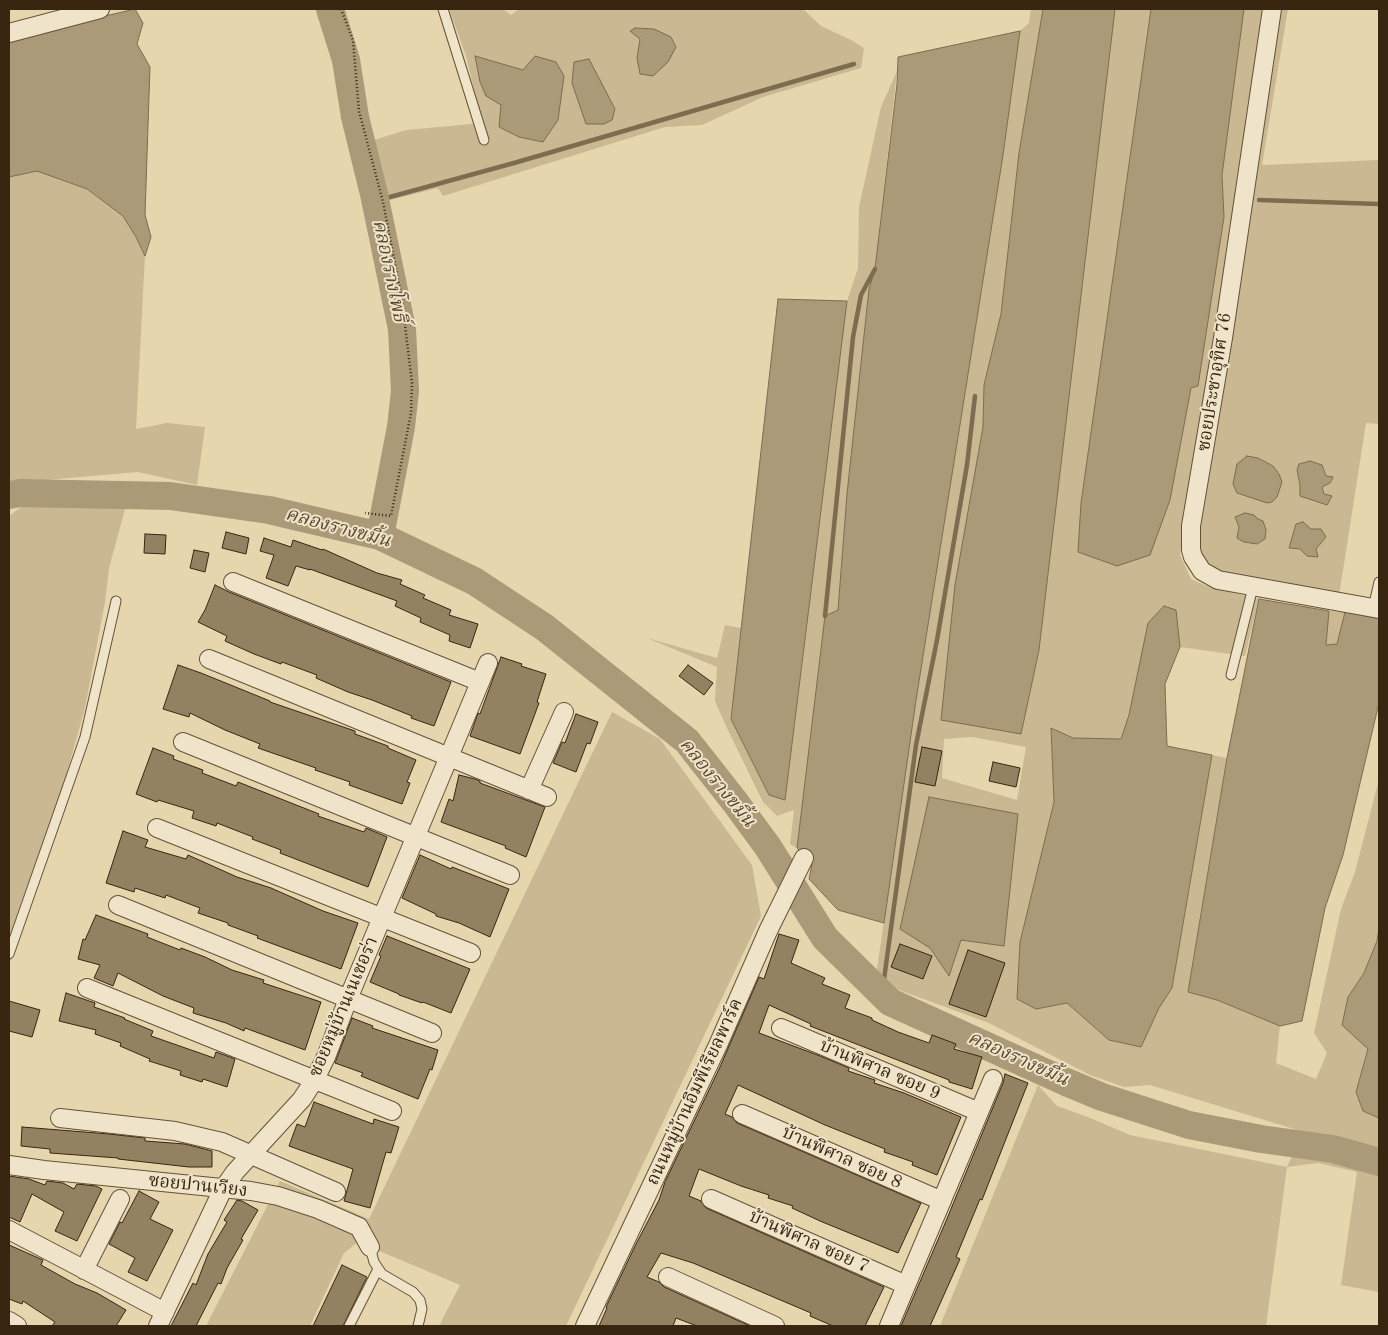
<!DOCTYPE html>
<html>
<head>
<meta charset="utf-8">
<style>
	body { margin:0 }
	#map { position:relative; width:1388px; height:1335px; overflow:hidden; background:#e6d6ad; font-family:"Old Standard TT",serif }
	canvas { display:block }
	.frame { position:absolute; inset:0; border:10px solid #392611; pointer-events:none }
</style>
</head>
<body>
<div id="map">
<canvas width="1388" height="1335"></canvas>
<div class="frame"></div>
</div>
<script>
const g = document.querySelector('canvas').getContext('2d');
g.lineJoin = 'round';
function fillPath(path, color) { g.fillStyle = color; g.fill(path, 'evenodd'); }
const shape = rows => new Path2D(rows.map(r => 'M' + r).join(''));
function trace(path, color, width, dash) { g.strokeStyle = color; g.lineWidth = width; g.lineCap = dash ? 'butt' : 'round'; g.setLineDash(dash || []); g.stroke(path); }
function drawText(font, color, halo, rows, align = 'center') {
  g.font = font + ' "Old Standard TT","Noto Serif Thai",serif'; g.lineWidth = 4; g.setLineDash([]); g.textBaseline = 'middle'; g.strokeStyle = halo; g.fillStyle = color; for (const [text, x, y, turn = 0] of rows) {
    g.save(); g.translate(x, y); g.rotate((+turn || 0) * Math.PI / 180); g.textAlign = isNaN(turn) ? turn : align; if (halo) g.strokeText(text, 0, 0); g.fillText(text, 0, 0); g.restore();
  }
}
fillPath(shape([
	[449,9,503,9,511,15,519,9,803,9,821,26,851,40,864,48,861,68,763,97,702,125,665,127,443,196,438,188,386,201,371,141,406,130,482,123,466,56],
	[1031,9,1043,9,1019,153,1001,314,984,385,983,427,941,719,1021,734,1039,650,1115,9,1151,9,1081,503,1170,500,1191,388,1198,386,1224,217,1222,175,1244,9,1266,9,1180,555,1191,579,1209,587,1259,599,1245,656,1180,647,1176,610,1129,715,1121,739,1073,738,1051,729,1054,802,1020,942,1036,1009,1067,1003,1109,1040,1159,1008,1172,988,1212,755,1227,758,1188,992,1217,1000,1280,1026,1276,1063,1316,1079,1327,1053,1314,1033,1341,909,1355,872,1379,779,1379,928,1377,941,1364,973,1348,997,1368,1049,1356,1092,1363,1111,1379,1118,1379,1155,1150,1085,1124,1087,1090,1075,989,1023,888,986,877,969,916,700,1003,155,1020,31,1029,23],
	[972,737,1026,747,1017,800,942,778,944,739],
	[1018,814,961,940,949,975,930,948],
	[1278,9,1288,9,1262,165,1379,160,1379,424,1366,423,1339,596,1217,572,1206,563,1201,555,1198,543,1216,413,1258,165,1255,160],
	[1258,458,1273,466,1279,474,1267,503,1237,493],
	[1297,471,1326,477,1322,487,1324,494,1331,496,1320,503,1300,496,1300,485],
	[1235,517,1266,530,1265,539,1257,544,1239,527],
	[1296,524,1311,529,1323,541,1316,549,1304,552,1299,549,1290,548],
	[897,71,875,269,869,289,847,494,838,610,825,616,797,848,790,844,794,810,777,816,763,802,726,726,715,701,717,667,647,638,717,658,725,625,741,628,731,719,785,800,847,301,858,268,859,207,881,107],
	[37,171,86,189,123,216,136,237,145,256,136,429,167,423,205,427,197,485,138,472,46,480,9,480,9,177],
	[28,502,62,502,125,509,109,568,105,602,85,708,60,797,21,903,9,940,9,516],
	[1329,611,1345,612,1337,645,1326,645],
	[612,712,660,739,752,865,761,916,566,1326,439,1326,460,1285,358,1242,344,1253,310,1326,206,1326,280,1181,369,1219],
	[1038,1085,1057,1106,1088,1117,1130,1135,1287,1167,1292,1156,1351,1160,1379,1170,1379,1292,1341,1285,1357,1172,1318,1163,1287,1167,1266,1326,940,1326]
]), '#c9b892');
const water = shape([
	[135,9,143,23,137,44,150,67,145,215,151,237,145,256,136,237,123,216,87,189,37,171,9,177,9,42,54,28,135,9],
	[1043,9,1115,9,1039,650,1021,734,941,720,955,585,983,427,984,385,1001,314,1019,153,1043,9],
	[1151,9,1244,9,1222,175,1224,217,1198,386,1191,388,1170,500,1150,555,1117,566,1078,552,1081,503,1151,9],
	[635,28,654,29,671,37,676,47,668,62,653,76,640,74,637,58,640,39,630,31,635,28],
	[1020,31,1003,155,916,700,884,923,838,910,809,879,812,864,797,848,825,616,838,610,847,494,869,289,875,269,897,84,898,57,1020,31],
	[475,56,523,70,535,56,556,62,564,76,558,120,543,142,519,137,499,127,501,105,486,96,480,82,475,56],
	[589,59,615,109,612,120,604,124,586,124,572,83,574,62,589,59],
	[778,299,847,301,785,800,769,795,731,719,778,299],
	[1247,456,1258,458,1273,466,1279,474,1282,482,1277,497,1272,502,1267,503,1237,493,1233,484,1237,464,1247,456],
	[1310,461,1322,465,1326,476,1333,477,1330,483,1322,487,1324,494,1332,496,1327,505,1300,496,1300,485,1297,470,1299,464,1310,461],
	[1245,513,1254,515,1258,519,1263,521,1266,530,1265,539,1257,544,1244,542,1237,538,1239,527,1235,517,1245,513],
	[1303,522,1311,529,1321,529,1326,537,1316,549,1318,557,1307,556,1300,549,1289,548,1296,524,1303,522],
	[1259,599,1329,611,1326,645,1337,644,1345,612,1379,618,1379,703,1343,855,1325,908,1302,1021,1280,1026,1217,1000,1188,992,1227,758,1259,599],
	[1164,606,1176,610,1180,647,1165,684,1167,746,1212,755,1172,988,1159,1008,1141,1047,1109,1040,1067,1003,1036,1009,1017,999,1020,942,1054,802,1051,728,1073,738,1121,739,1129,715,1148,623,1164,606],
	[929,797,1018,814,1004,946,961,940,949,976,930,948,900,929,929,797],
	[1379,928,1379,1118,1363,1111,1356,1092,1368,1049,1342,1025,1348,997,1364,973,1377,941,1379,928]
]);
fillPath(water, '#ab9a78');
trace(water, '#7d6c4f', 1);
trace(shape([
	[390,197,514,163,854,64],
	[375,200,376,200],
	[1259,200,1379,204],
	[825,616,853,337,861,295,875,269],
	[882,994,916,745,937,640,967,465,975,396]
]), '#7d6c4f', 4.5);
trace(shape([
	[330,9,346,60,355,117,374,194,402,329,405,391,401,427,380,536],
	[9,495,20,493,170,496,269,510,380,536,474,581,544,627,687,741,735,802,768,847,825,938,890,1002,1066,1082,1102,1097,1189,1125,1261,1139,1333,1149,1379,1162]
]), '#ab9a78', 28);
const building = shape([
	[226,532,249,538,246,554,222,548,226,532],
	[145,534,166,535,165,554,144,553,145,534],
	[264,538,291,547,293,540,322,550,323,549,377,573,402,580,400,584,425,595,423,598,451,610,449,615,478,624,470,648,449,641,450,635,420,622,421,618,395,606,397,601,310,569,310,570,296,566,288,586,266,578,274,555,260,551,264,538],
	[194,550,209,553,205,572,190,568,194,550],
	[215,585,229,592,451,682,434,726,411,718,412,716,372,700,348,692,316,678,317,675,282,662,281,664,254,654,225,641,227,636,198,622,205,610,215,585],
	[501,657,522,664,521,666,546,674,537,702,539,703,520,754,470,736,478,713,480,714,501,657],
	[178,665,201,673,270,701,270,702,355,731,355,734,388,746,388,748,416,760,407,782,410,783,402,804,349,785,350,782,315,770,316,768,258,748,260,744,225,730,190,713,189,717,163,709,178,665],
	[688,665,713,683,704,695,679,676,688,665],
	[576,714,598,722,590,744,587,743,576,772,553,763,562,742,565,743,576,714],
	[922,747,942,751,935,786,915,782,922,747],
	[153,748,174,756,173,759,203,770,202,773,236,786,238,782,319,814,318,816,364,832,366,828,387,837,368,887,280,853,281,850,252,839,253,837,217,823,216,826,192,818,194,811,158,800,157,802,136,794,153,748],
	[993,762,1020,768,1016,787,989,781,993,762],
	[459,775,475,779,480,781,480,783,545,807,526,857,505,848,506,846,441,822,449,799,453,801,459,775],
	[123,831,148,840,145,847,186,859,188,855,237,877,271,888,323,911,358,923,341,969,257,938,258,936,228,925,228,923,198,913,200,908,166,895,165,898,135,888,134,892,106,883,123,831],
	[420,855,451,869,452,867,509,889,490,937,459,923,436,916,436,914,402,898,420,855],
	[96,915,148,934,147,937,180,950,181,948,205,957,232,970,264,980,263,983,321,1002,305,1050,245,1028,244,1031,226,1023,193,1013,194,1008,163,996,118,973,113,986,94,978,100,965,78,959,83,939,85,940,96,915],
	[779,934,799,940,791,963,825,978,822,984,850,995,845,1008,872,1018,872,1020,898,1032,929,1043,932,1035,956,1044,954,1049,982,1057,972,1089,949,1082,949,1080,810,1026,811,1024,769,1005,759,1033,820,1056,849,1068,848,1071,875,1080,874,1083,904,1093,961,1117,937,1175,912,1165,913,1162,884,1152,885,1149,825,1125,738,1085,725,1114,732,1117,737,1123,921,1203,898,1253,820,1221,792,1208,793,1206,768,1198,769,1195,741,1186,699,1169,689,1196,701,1201,706,1208,884,1287,865,1326,833,1326,810,1316,811,1313,731,1279,693,1263,661,1253,647,1277,659,1282,664,1287,750,1326,697,1326,676,1318,673,1326,599,1326,607,1308,606,1307,636,1244,659,1200,665,1182,720,1067,759,977,764,979,779,934],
	[387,936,470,969,451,1013,423,1002,422,1003,399,995,399,994,370,982,381,956,379,955,387,936],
	[900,944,932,956,923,979,891,967,900,944],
	[968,950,1005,963,986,1017,949,1004,968,950],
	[66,993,95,1003,94,1007,125,1018,124,1019,153,1031,151,1036,214,1058,216,1052,235,1059,227,1087,203,1079,202,1082,180,1075,181,1071,149,1061,150,1059,120,1046,121,1043,95,1034,96,1030,59,1021,66,993],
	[9,1001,40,1010,32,1037,9,1031,9,1001],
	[352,1018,373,1026,372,1028,438,1050,432,1070,430,1069,418,1099,361,1076,363,1073,335,1063,352,1018],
	[1005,1074,1028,1083,991,1177,982,1200,980,1199,956,1257,960,1259,930,1326,901,1326,946,1221,1003,1083,1005,1074],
	[314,1102,373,1124,374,1119,399,1127,391,1153,386,1152,370,1208,344,1201,353,1169,289,1146,297,1124,305,1127,314,1102],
	[22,1127,109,1134,145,1138,145,1141,185,1144,212,1151,212,1167,189,1167,118,1159,118,1158,50,1153,50,1149,21,1146,22,1127],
	[9,1176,29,1179,45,1185,47,1181,63,1183,74,1189,77,1184,96,1186,102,1189,77,1241,55,1231,64,1212,32,1194,20,1222,9,1217,9,1176],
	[139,1191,159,1202,150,1219,173,1230,147,1281,128,1272,135,1258,109,1244,120,1222,122,1223,139,1191],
	[237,1200,242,1201,258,1210,241,1239,243,1240,227,1268,221,1284,218,1283,196,1326,171,1326,193,1283,196,1285,208,1254,227,1222,224,1220,237,1200],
	[9,1245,43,1260,41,1265,75,1284,97,1293,126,1310,116,1326,52,1326,55,1322,23,1301,22,1304,9,1299,9,1245],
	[342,1265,367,1277,343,1326,313,1326,342,1265]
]);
fillPath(building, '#938262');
trace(building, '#392611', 1);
const lane = shape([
	[443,9,484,140],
	[1373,608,1379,582],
	[1231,675,1253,587],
	[9,954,85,737,116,601],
	[370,1247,374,1262,382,1274,413,1292,420,1300,422,1309,418,1326],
	[349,1326,378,1269]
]);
const street = shape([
	[1272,9,1223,338,1191,526,1191,550,1193,557,1202,571,1218,580,1379,609],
	[9,33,100,9],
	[233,582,480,682],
	[209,659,547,797],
	[183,742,510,875],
	[529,790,564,712],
	[157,828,471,953],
	[118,905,432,1033],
	[87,988,392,1111],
	[781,1028,979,1112],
	[742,1114,942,1201],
	[60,1118,175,1131,222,1142,336,1192],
	[9,1165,44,1170,251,1191,278,1196,318,1209,359,1227,370,1247],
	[711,1199,906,1285],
	[9,1230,165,1312],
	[84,1270,120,1199],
	[668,1277,775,1326],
	[9,1321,17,1326],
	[158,1326,223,1189,235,1172,302,1099,315,1079,326,1057,348,999,488,663],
	[585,1326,718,1045,768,931,804,858],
	[889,1326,993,1079]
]);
trace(lane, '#645238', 11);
trace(street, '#645238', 20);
trace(shape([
	[341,9,353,40,359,111,383,202,402,300,412,383,411,413,391,516,365,513]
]), '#392611', 2.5, [1, 2.5]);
trace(lane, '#efe4ca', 9);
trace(street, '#efe4ca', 18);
drawText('18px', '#392611', '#efe4ca', [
	["ซอยประชาอุทิศ 76",1215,382,-81],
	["ซอยหมู่บ้านเนเชอร่า",344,1007,-67],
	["บ้านพิศาล ซอย 9",880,1070,23],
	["ถนนหมู่บ้านอิมพีเรียลพาร์ค",695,1092,-65],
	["บ้านพิศาล ซอย 8",842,1158,24],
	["ซอยปานเวียง",198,1186,6],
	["บ้านพิศาล ซอย 7",809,1242,24]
]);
drawText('italic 19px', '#5b4930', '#efe4ca', [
	["คลองรางโพธิ์",389,271,78],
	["คลองรางขมิ้น",338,528,15],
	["คลองรางขมิ้น",717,783,51],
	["คลองรางขมิ้น",1018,1059,24]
]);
</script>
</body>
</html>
